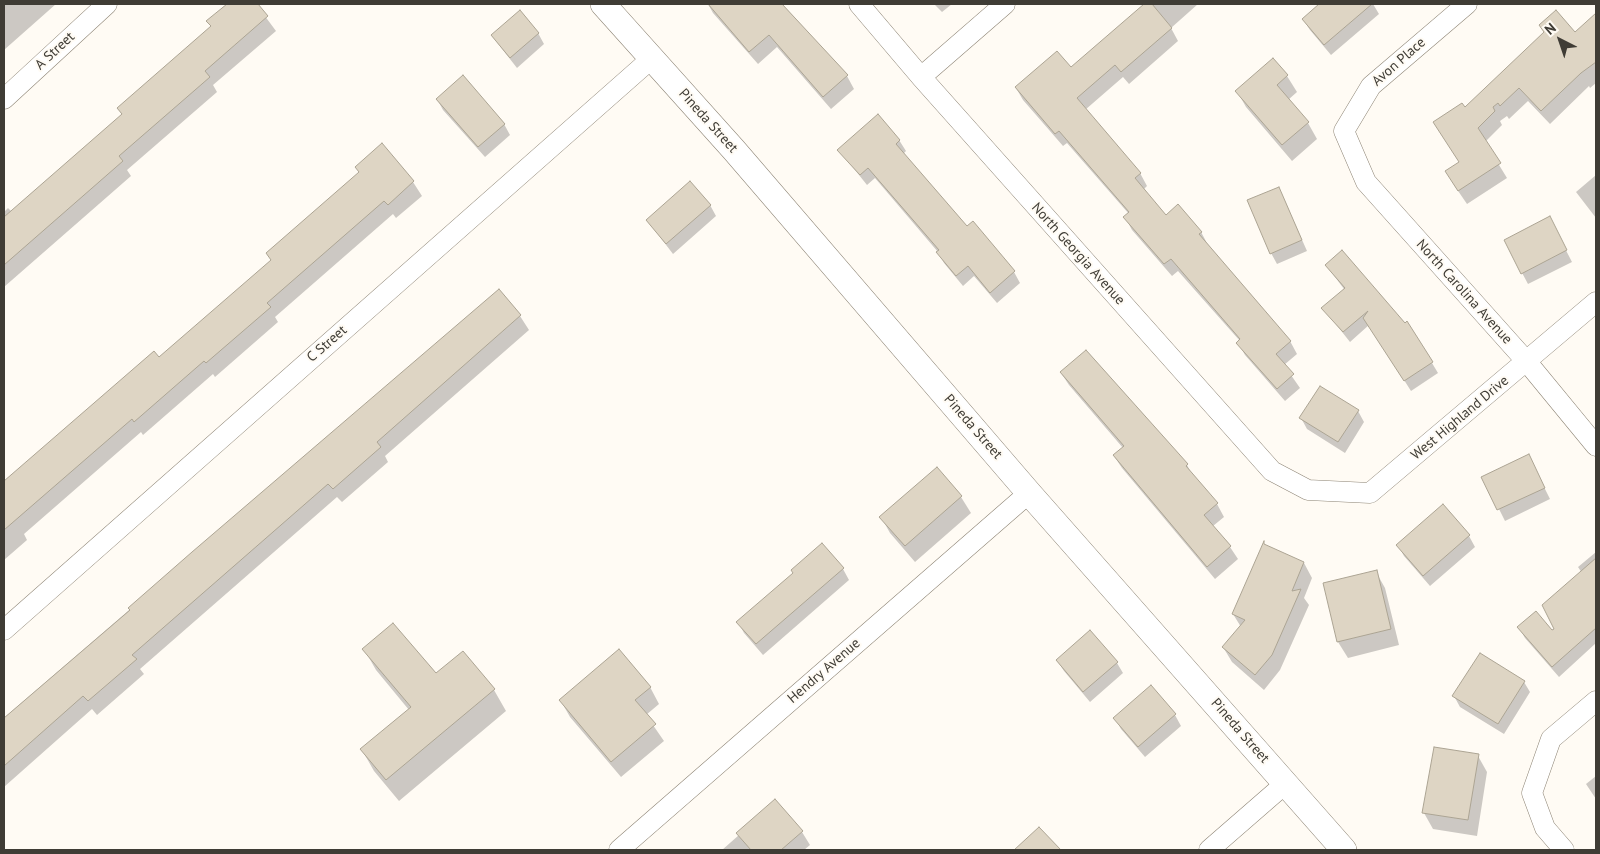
<!DOCTYPE html>
<html>
<head>
<meta charset="utf-8">
<style>
	body { margin:0 }
	#map { position:relative; width:1600px; height:854px; overflow:hidden; background:#fffbf4; font-family:"PT Sans",sans-serif }
	canvas { display:block }
	.frame { position:absolute; inset:0; border:5px solid #3f3c35; pointer-events:none }
	.north { position:absolute; left:1535px; top:15px; width:50px; height:50px; -webkit-text-stroke:4px #fffbf4; paint-order:stroke; rotate:319deg; font-size:14px; font-weight:700; line-height:20px; text-align:center; color:#3f3c35 }
	.north::after { content:''; display:block; margin:auto; width:18px; height:22px; background:#3f3c35; clip-path:polygon(50% 0,100% 100%,50% 72%,0 100%) }
</style>
</head>
<body>
<div id="map">
<canvas width="1600" height="854"></canvas>
<div class="frame"></div>
<div class="north">N</div>
</div>
<script>
const g = document.querySelector('canvas').getContext('2d');
g.lineJoin = 'round';
function fillPath(path, color) { g.fillStyle = color; g.fill(path, 'evenodd'); }
const shape = rows => new Path2D(rows.map(r => 'M' + r).join(''));
function trace(path, color, width, dash) { g.strokeStyle = color; g.lineWidth = width; g.lineCap = dash ? 'butt' : 'round'; g.setLineDash(dash || []); g.stroke(path); }
function drawText(font, color, halo, rows, align = 'center') {
  g.font = font + ' "PT Sans",sans-serif'; g.lineWidth = 4; g.setLineDash([]); g.textBaseline = 'middle'; g.strokeStyle = halo; g.fillStyle = color; for (const [text, x, y, turn = 0] of rows) {
    g.save(); g.translate(x, y); g.rotate((+turn || 0) * Math.PI / 180); g.textAlign = isNaN(turn) ? turn : align; if (halo) g.strokeText(text, 0, 0); g.fillText(text, 0, 0); g.restore();
  }
}
fillPath(shape([
	[4,4,56,4,4,50],
	[228,4,256,4,276,31,213,85,217,92,127,170,131,176,4,287,4,212,8,208,12,212,122,115,118,108,211,27,208,22],
	[708,4,782,4,847,76,854,89,831,109,777,47,758,64,713,13],
	[934,4,952,4,942,12],
	[1146,4,1198,4,1171,28,1178,41,1129,84,1123,77,1085,110,1140,173,1147,186,1143,190,1166,217,1201,232,1208,245,1290,341,1297,354,1284,365,1300,388,1285,401,1245,355,1238,343,1240,341,1178,271,1172,276,1132,230,1125,217,1129,214,1067,143,1063,146,1023,100,1016,88,1071,69],
	[1321,4,1373,4,1379,14,1331,55,1310,30,1303,19],
	[1596,15,1596,83,1590,88,1589,86,1550,124,1528,101,1509,119,1507,116,1500,121,1502,125,1485,142,1507,178,1467,204,1454,185,1460,162,1464,109,1575,33],
	[538,33,544,44,517,68,492,36],
	[1273,60,1287,76,1297,92,1288,100,1308,123,1317,139,1292,161,1246,107,1237,91],
	[437,99,504,124,510,135,485,157,443,110],
	[899,140,906,151,903,154,967,227,972,223,1014,272,1020,283,997,303,974,276,963,286,944,263,938,252,875,178,867,185,839,150],
	[382,145,413,182,422,196,396,218,393,214,275,317,278,322,215,377,213,374,143,435,141,432,24,534,27,540,4,560,4,493,272,261,267,254,360,173],
	[1596,175,1596,218,1576,192],
	[1279,188,1307,251,1277,264,1271,253],
	[710,205,716,216,673,254,647,220],
	[1555,229,1572,262,1528,284,1505,241],
	[1326,265,1432,363,1438,373,1411,391,1369,325,1350,342,1323,308,1344,289],
	[499,291,520,316,529,330,385,456,388,462,342,502,337,497,140,669,144,674,97,715,92,709,4,787,4,718],
	[1061,373,1187,465,1194,478,1217,504,1224,517,1213,526,1230,547,1238,559,1215,579,1122,468,1114,456,1123,448,1069,385],
	[1358,411,1364,422,1345,453,1307,429,1301,418],
	[1528,455,1550,499,1505,521,1483,477],
	[936,469,961,497,971,513,915,562,890,533,881,517],
	[1443,506,1469,536,1475,547,1430,586,1404,556,1398,545],
	[1596,552,1596,643,1559,677,1525,638,1519,628,1552,632,1555,629,1582,573,1578,567],
	[1304,563,1312,578,1304,598,1309,605,1280,670,1264,690,1232,662,1223,647,1241,627,1233,614],
	[843,569,849,580,763,655,744,633,738,622],
	[1376,572,1385,588,1399,645,1348,658,1338,642],
	[364,649,435,675,494,690,506,711,399,801,374,771,362,750,409,710,376,670],
	[1057,660,1117,663,1123,673,1090,702,1064,671],
	[1524,682,1530,692,1504,734,1460,707,1454,696],
	[650,687,659,704,646,715,664,741,621,777,570,717,561,701],
	[1151,687,1175,715,1181,726,1145,757,1121,729,1115,718],
	[1478,756,1487,772,1477,836,1433,829,1424,813],
	[1596,776,1596,799,1586,784],
	[802,832,810,845,804,850,722,850,739,835]
]), '#0003');
const building = shape([
	[227,4,258,4,268,16,205,71,210,77,119,156,123,161,4,265,4,217,122,114,117,108,211,26,206,21,227,4],
	[708,4,782,4,848,75,823,97,769,35,749,52,708,4],
	[1144,4,1152,4,1172,28,1121,72,1115,65,1077,98,1141,173,1135,178,1166,215,1178,204,1202,232,1199,234,1291,341,1276,354,1294,374,1277,389,1236,343,1240,339,1171,259,1164,264,1123,217,1129,212,1059,131,1055,134,1015,87,1057,51,1071,67,1144,4],
	[1319,4,1372,4,1324,45,1302,19,1319,4],
	[520,10,539,33,510,58,491,35,520,10],
	[1556,10,1575,32,1596,13,1596,62,1581,73,1541,111,1519,88,1500,106,1498,103,1493,107,1495,111,1478,128,1501,163,1458,191,1445,171,1459,162,1433,122,1462,103,1465,107,1544,32,1539,25,1556,10],
	[1273,58,1288,75,1277,85,1309,122,1282,145,1235,91,1273,58],
	[463,75,505,124,478,147,436,99,463,75],
	[878,114,900,140,896,144,967,226,973,221,1015,271,990,293,968,266,956,276,936,252,939,250,868,168,860,175,837,150,878,114],
	[382,143,414,181,388,205,384,201,267,303,271,307,206,363,204,361,134,422,132,419,4,530,4,481,154,351,159,357,271,260,266,253,359,172,355,167,382,143],
	[690,181,711,205,666,244,646,220,690,181],
	[1279,187,1302,240,1270,254,1247,200,1279,187],
	[1550,216,1567,250,1521,274,1504,240,1550,216],
	[1342,250,1405,323,1407,321,1433,362,1404,381,1363,318,1368,311,1343,332,1321,308,1345,288,1325,265,1342,250],
	[499,289,521,315,377,442,381,447,333,489,328,484,132,655,137,659,88,701,83,696,4,766,4,718,130,610,128,608,192,552,499,289],
	[1086,350,1188,464,1186,466,1218,503,1204,515,1231,546,1207,567,1113,455,1124,446,1060,372,1086,350],
	[1320,386,1359,410,1338,442,1299,418,1320,386],
	[1529,454,1545,488,1497,510,1481,477,1529,454],
	[937,467,962,496,905,546,879,517,937,467],
	[1443,504,1470,535,1423,576,1396,545,1443,504],
	[1264,541,1264,544,1304,562,1292,591,1301,589,1272,655,1255,675,1222,647,1245,620,1232,614,1264,541],
	[822,543,844,568,756,644,736,622,793,573,791,570,822,543],
	[1596,558,1596,628,1552,667,1517,627,1536,611,1552,630,1554,629,1542,605,1596,558],
	[1377,570,1391,629,1337,642,1323,583,1377,570],
	[393,623,436,673,463,651,495,689,386,780,360,749,411,707,362,649,393,623],
	[1090,630,1118,662,1083,692,1056,660,1090,630],
	[619,649,651,687,635,700,656,724,611,762,559,700,619,649],
	[1480,653,1525,681,1498,724,1452,696,1480,653],
	[1151,685,1176,714,1138,747,1113,718,1151,685],
	[1434,747,1479,754,1468,820,1422,813,1434,747],
	[775,799,803,831,781,850,751,850,736,833,775,799],
	[1039,827,1061,850,1014,850,1039,827]
]);
fillPath(building, '#ded5c4');
trace(building, '#aca493', 1);
const minor = shape([
	[859,4,921,77,1272,471,1308,490,1370,493,1596,302],
	[1467,4,1371,86,1344,131,1366,182,1527,362,1596,446],
	[921,77,1005,4],
	[4,99,107,4],
	[4,630,651,59],
	[619,850,1029,493],
	[1209,850,1286,783],
	[1564,850,1545,828,1532,793,1551,739,1596,701]
]);
const tertiary = shape([
	[603,4,734,150,1029,493,1344,850]
]);
trace(minor, '#8d8475', 21);
trace(tertiary, '#8d8475', 26);
trace(minor, '#fff', 20);
trace(tertiary, '#fff', 25);
drawText('14px', '#3f3c35', '#fffbf4', [
	["A Street",55,51,-43],
	["Avon Place",1399,62,-41],
	["Pineda Street",708,121,48],
	["North Georgia Avenue",1078,254,48],
	["North Carolina Avenue",1464,292,48],
	["C Street",327,344,-41],
	["West Highland Drive",1460,418,-40],
	["Pineda Street",973,427,49],
	["Hendry Avenue",824,671,-41],
	["Pineda Street",1240,731,49]
]);
</script>
</body>
</html>
